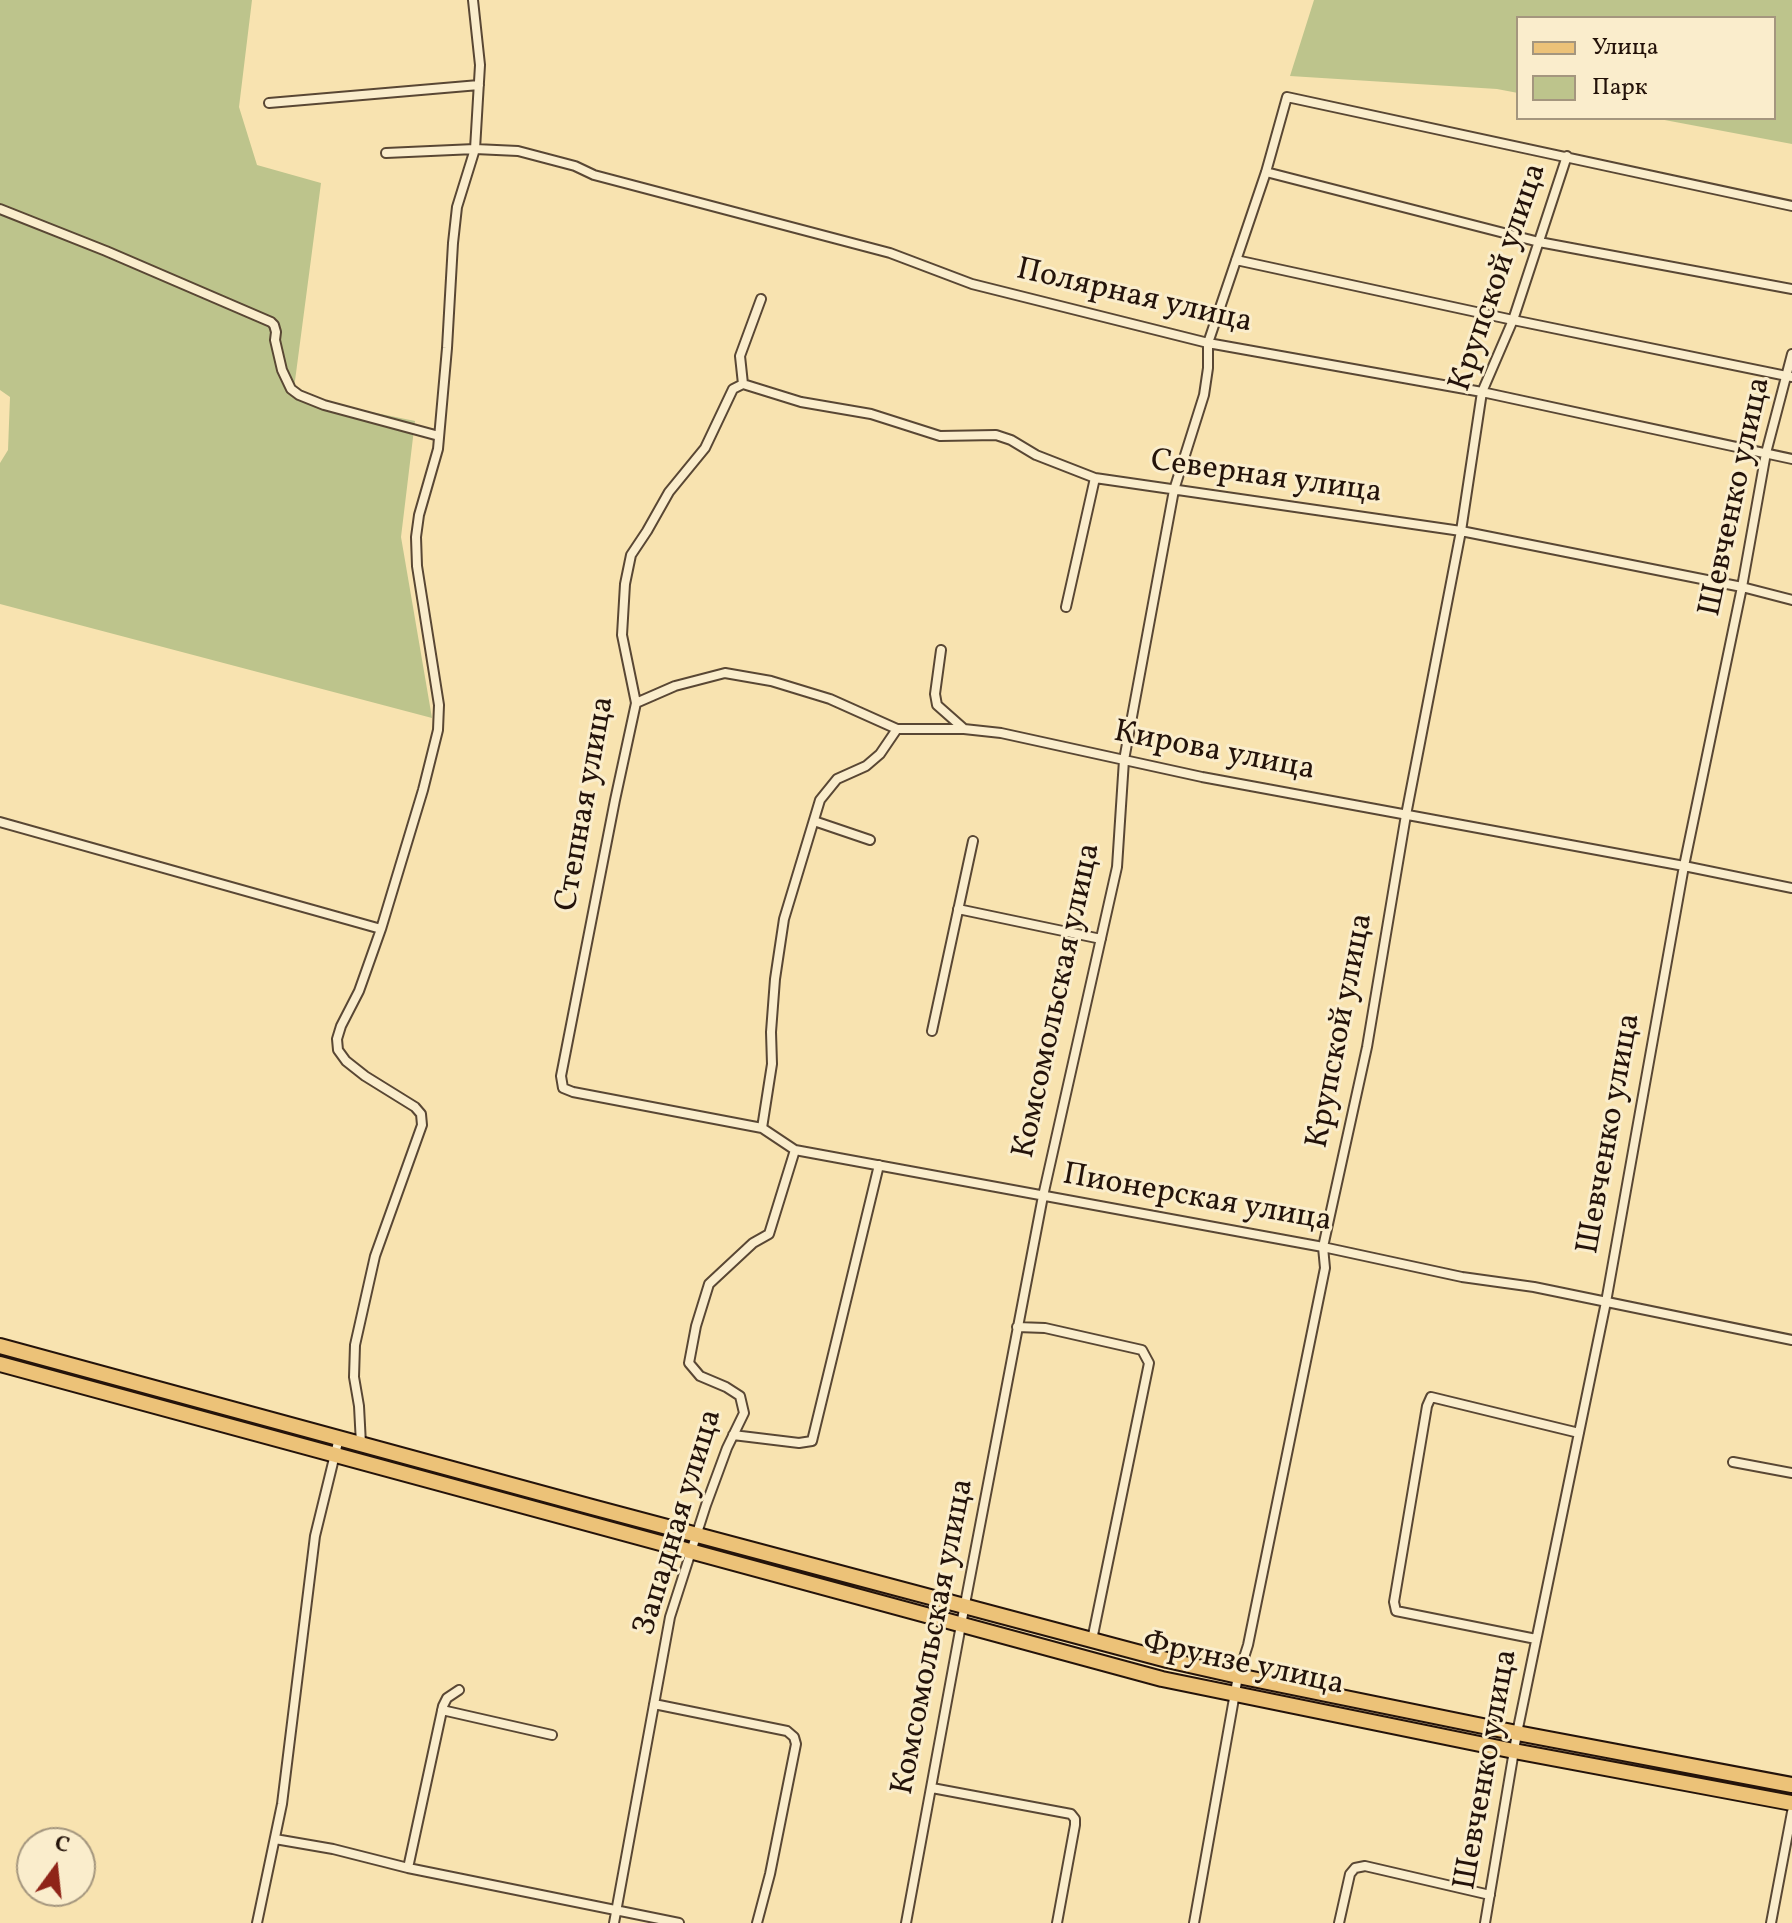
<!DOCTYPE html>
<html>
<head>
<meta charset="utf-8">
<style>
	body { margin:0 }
	#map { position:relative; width:1792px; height:1923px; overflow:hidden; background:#f8e3b0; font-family:Vollkorn,serif }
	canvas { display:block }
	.legend { position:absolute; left:1516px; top:16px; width:260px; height:104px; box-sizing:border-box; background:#faedcc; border:2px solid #a4967e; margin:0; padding:10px 14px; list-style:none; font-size:24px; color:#24130a }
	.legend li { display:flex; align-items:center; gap:16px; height:40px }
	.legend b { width:40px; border:2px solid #a4967e }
	.north { position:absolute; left:16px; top:1827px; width:80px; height:80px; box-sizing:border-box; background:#faedcc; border:2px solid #a4967e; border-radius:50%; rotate:15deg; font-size:22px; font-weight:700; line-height:32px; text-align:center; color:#24130a }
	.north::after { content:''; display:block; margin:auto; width:28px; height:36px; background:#8f2418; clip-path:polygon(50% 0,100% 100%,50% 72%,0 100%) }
</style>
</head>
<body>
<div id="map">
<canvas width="1792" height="1923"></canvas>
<ul class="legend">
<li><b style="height:10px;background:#ecc278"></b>Улица</li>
<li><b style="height:22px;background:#bdc48c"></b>Парк</li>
</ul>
<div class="north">С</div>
</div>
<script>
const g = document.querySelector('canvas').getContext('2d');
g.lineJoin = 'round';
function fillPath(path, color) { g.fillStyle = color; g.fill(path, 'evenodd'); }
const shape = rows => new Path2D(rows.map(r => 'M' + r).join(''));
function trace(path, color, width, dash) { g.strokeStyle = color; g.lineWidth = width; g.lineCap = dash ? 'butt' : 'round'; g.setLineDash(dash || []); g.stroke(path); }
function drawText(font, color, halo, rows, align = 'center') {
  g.font = font + ' Vollkorn,serif'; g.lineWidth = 6; g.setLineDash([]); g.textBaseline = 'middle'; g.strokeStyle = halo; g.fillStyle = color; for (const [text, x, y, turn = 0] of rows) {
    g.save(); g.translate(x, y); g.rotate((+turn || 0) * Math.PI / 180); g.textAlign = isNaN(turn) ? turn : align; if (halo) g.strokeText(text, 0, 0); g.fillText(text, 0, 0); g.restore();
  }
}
fillPath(shape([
	[0,0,252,0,239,107,257,165,321,183,293,396,415,421,401,537,432,718,0,604,0,463,8,450,10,397,0,390],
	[1314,0,1792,0,1792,144,1654,118,1774,118,1774,18,1518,18,1518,93,1497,89,1290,76]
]), '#bdc48c');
const street = shape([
	[269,103,479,85],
	[386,153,475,149,518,151,575,166,594,175,890,253,972,284,1208,343,1482,392,1792,459],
	[1266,172,1539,242,1792,289],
	[0,209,106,251,271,322,274,325,276,332,275,340,282,370,291,389,299,395,324,405,439,436],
	[1236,260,1513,320,1792,377],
	[743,384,733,389,705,448,669,492,647,531,631,555,625,584,622,635,636,703,615,800,561,1076,563,1088,573,1092,762,1128,795,1150,1323,1247,1462,1277,1534,1287,1792,1340],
	[743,384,801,402,871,414,940,436,996,435,1011,440,1036,455,1095,478,1461,531,1742,587,1792,600],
	[743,384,740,356,761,299],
	[1066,607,1095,478],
	[941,650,935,694,937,705,963,728],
	[636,703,675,686,725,673,771,681,830,699,897,729,964,729,1001,733,1202,777,1684,866,1792,888],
	[814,821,870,840],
	[0,822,381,929],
	[958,909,1101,939],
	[932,1031,973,841],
	[762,1128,772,1064,771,1032,775,979,784,919,820,800,837,779,866,766,880,754,897,729],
	[1017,1327,1045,1328,1142,1350,1149,1363,1092,1640],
	[733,1435,799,1443,812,1441,879,1165],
	[361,1444,359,1406,354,1377,355,1345,375,1256,422,1125,421,1114,415,1107,365,1076,346,1061,338,1050,337,1039,341,1026,359,991,381,929,423,790,438,730,439,705,417,566,416,537,419,515,438,449,447,348,453,243,457,207,475,149,480,65,473,0],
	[1733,1462,1792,1473],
	[1536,1639,1396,1611,1394,1602,1427,1406,1431,1397,1579,1433],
	[654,1704,787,1731,794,1737,796,1744,770,1874,757,1923],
	[442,1710,552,1735],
	[932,1788,1071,1814,1075,1819,1075,1825,1057,1923],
	[275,1839,333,1849,408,1868,679,1923],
	[408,1868,443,1706,447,1698,459,1690],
	[257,1923,282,1804,315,1536,339,1438],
	[614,1923,670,1617,706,1505,727,1448,744,1413,740,1396,726,1387,700,1376,689,1363,696,1326,709,1284,753,1243,769,1234,795,1150],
	[906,1923,961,1625,1043,1196,1117,867,1124,760,1174,490,1204,395,1208,368,1208,343,1266,172,1287,97,1792,206],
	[1194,1923,1238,1676,1248,1645,1325,1268,1323,1247,1367,1047,1406,815,1461,531,1482,392,1513,320,1567,156],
	[1339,1923,1350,1874,1355,1868,1365,1866,1490,1895],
	[1485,1923,1517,1733,1606,1302,1684,866,1742,587,1766,453,1792,354],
	[1771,1923,1792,1812]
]);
const primary = shape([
	[0,1346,592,1507,1167,1660,1238,1676,1517,1733,1792,1785],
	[0,1364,1162,1679,1514,1751,1792,1803]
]);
trace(street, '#594734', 12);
trace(primary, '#24130a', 18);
trace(street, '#faedcc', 8);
trace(primary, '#ecc278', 14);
drawText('32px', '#24130a', '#faedcc', [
	["Крупской улица",1500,278,-71],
	["Полярная улица",1134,298,13],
	["Северная улица",1266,479,8],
	["Шевченко улица",1737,497,-78],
	["Кирова улица",1214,753,11],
	["Степная улица",587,804,-80],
	["Комсомольская улица",1059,1001,-78],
	["Крупской улица",1342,1031,-79],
	["Шевченко улица",1611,1134,-80],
	["Пионерская улица",1197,1200,10],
	["Западная улица",680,1523,-73],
	["Комсомольская улица",935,1637,-79],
	["Фрунзе улица",1243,1666,12],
	["Шевченко улица",1488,1770,-80]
]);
</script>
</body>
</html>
